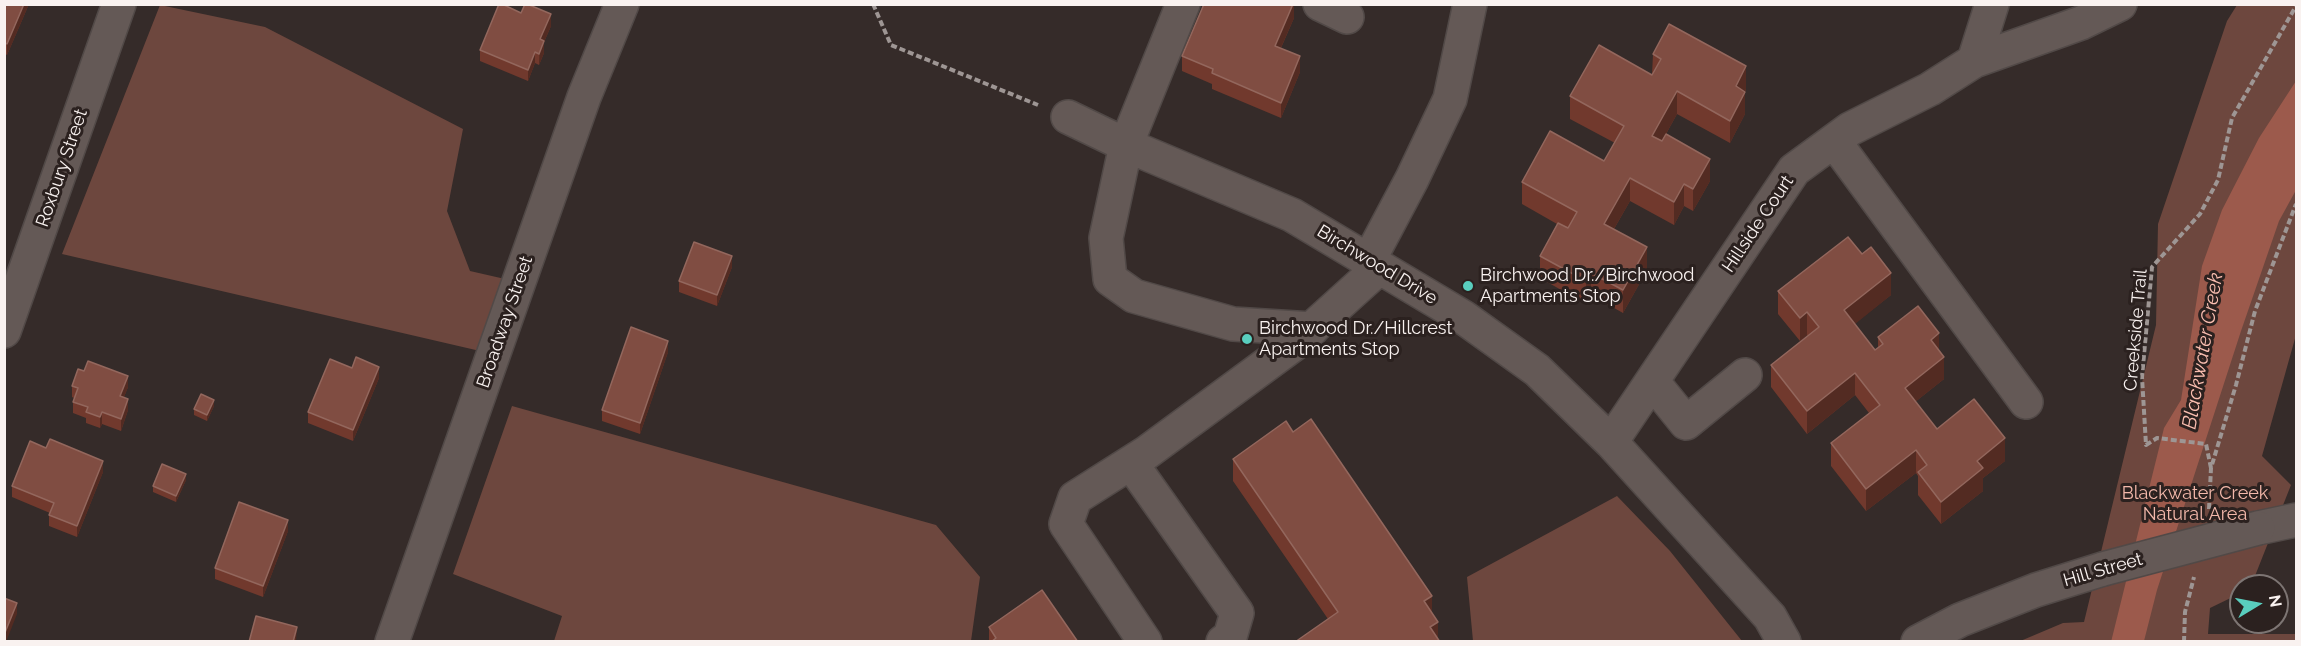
<!DOCTYPE html>
<html>
<head>
<meta charset="utf-8">
<style>
	body { margin:0 }
	#map { position:relative; width:2301px; height:646px; overflow:hidden; background:#352b29; font-family:Raleway,sans-serif }
	canvas { display:block }
	.frame { position:absolute; inset:0; border:6px solid #f9f2f0; pointer-events:none }
	.north { position:absolute; left:2229px; top:574px; width:60px; height:60px; box-sizing:border-box; background:#2b211f; border:2px solid #7d7573; border-radius:50%; rotate:80deg; font-size:16px; font-weight:700; line-height:24px; text-align:center; color:#f9f2f0 }
	.north::after { content:''; display:block; margin:auto; width:21px; height:27px; background:#59cebe; clip-path:polygon(50% 0,100% 100%,50% 72%,0 100%) }
</style>
</head>
<body>
<div id="map">
<canvas width="2301" height="646"></canvas>
<div class="frame"></div>
<div class="north">N</div>
</div>
<script>
const g = document.querySelector('canvas').getContext('2d');
g.lineJoin = 'round';
function fillPath(path, color) { g.fillStyle = color; g.fill(path, 'evenodd'); }
const shape = rows => new Path2D(rows.map(r => 'M' + r).join(''));
function trace(path, color, width, dash) { g.strokeStyle = color; g.lineWidth = width; g.lineCap = dash ? 'butt' : 'round'; g.setLineDash(dash || []); g.stroke(path); }
function drawText(font, color, halo, rows, align = 'center') {
  g.font = font + ' Raleway,sans-serif'; g.lineWidth = 6; g.setLineDash([]); g.textBaseline = 'middle'; g.strokeStyle = halo; g.fillStyle = color; for (const [text, x, y, turn = 0] of rows) {
    g.save(); g.translate(x, y); g.rotate((+turn || 0) * Math.PI / 180); g.textAlign = isNaN(turn) ? turn : align; if (halo) g.strokeText(text, 0, 0); g.fillText(text, 0, 0); g.restore();
  }
}
fillPath(shape([
	[160,5,265,27,463,129,447,211,470,271,505,279,480,351,62,254],
	[2237,5,2296,5,2296,335,2262,456,2291,485,2251,586,2241,586,2241,593,2210,608,2208,634,2296,634,2296,641,2018,642,2063,623,2084,622,2156,325,2158,224,2227,21],
	[512,406,936,525,980,577,971,641,554,641,562,616,453,574],
	[1617,496,1670,551,1742,641,1473,641,1467,577]
]), '#6d473e');
fillPath(shape([
	[2296,81,2296,190,2279,221,2241,331,2157,590,2144,641,2111,642,2164,428,2181,400,2202,266,2222,210,2259,138]
]), '#9c5a4c');
const minor = shape([
	[1183,4,1126,145,1106,238,1110,279,1134,296,1233,324,1312,329],
	[1320,4,1347,17],
	[1974,61,2081,23,2120,4],
	[1068,117,1126,145,1292,215,1463,317,1537,370,1611,442,1770,617,1784,642],
	[1834,141,2026,402],
	[1369,260,1412,179,1450,99,1470,4],
	[4,331,119,4],
	[1652,381,1686,423,1745,375],
	[1611,442,1794,170,1850,129,1930,89,1974,61,1992,4],
	[1131,463,1237,613,1230,637,1223,642],
	[2258,528,2296,520],
	[392,642,584,97,622,4],
	[1145,642,1066,524,1075,498,1146,453,1297,342,1380,267],
	[1918,642,1960,620,2036,590,2103,569]
]);
trace(minor, '#514947', 36);
trace(shape([
	[873,4,891,45,1038,105],
	[2211,468,2206,444,2157,438,2146,445,2142,377,2152,267,2200,214,2218,180,2232,118,2296,6],
	[2209,509,2211,468,2236,385,2255,311,2296,204],
	[2184,642,2185,612,2194,577]
]), '#9e9694', 4, [6, 3]);
trace(minor, '#645956', 33);
const minorBridge = shape([
	[2103,569,2258,528]
]);
trace(minorBridge, '#514947', 36, []);
trace(minorBridge, '#645956', 33);
fillPath(shape([
	[4,4,29,4,7,55,4,53],
	[1294,4,1294,18,1281,48,1300,72,1281,118,1212,89,1212,84,1182,71,1182,56],
	[551,26,544,42,544,53,539,65,535,63,528,81,480,61,480,50],
	[1653,54,1746,89,1745,92,1745,114,1730,143,1677,114,1666,134,1710,181,1693,211,1684,206,1674,225,1630,201,1614,229,1647,270,1623,313,1591,295,1586,304,1540,278,1540,256,1557,224,1522,204,1522,182,1604,161,1615,143,1570,119,1570,96,1652,75],
	[1862,254,1891,295,1854,324,1875,350,1878,348,1878,337,1939,351,1944,379,1915,402,1937,429,2005,461,1983,478,1983,491,1941,524,1918,495,1918,476,1916,473,1866,511,1831,466,1831,443,1869,413,1855,395,1807,434,1771,387,1771,365,1808,336,1807,335,1800,341,1778,314,1778,291],
	[732,267,717,306,679,292,679,281],
	[668,352,640,434,602,421,602,410],
	[352,368,379,378,353,441,308,423,308,412],
	[72,386,128,387,124,397,128,410,121,431,102,424,100,428,86,423,86,418,73,413,73,402,74,398,72,397],
	[214,406,207,421,194,415,194,409],
	[1293,432,1432,613,1438,639,1328,619,1233,481,1233,459],
	[103,472,77,537,49,526,49,515,50,513,12,497,12,486],
	[186,480,176,502,153,492,153,486],
	[288,531,263,597,215,579,215,568],
	[989,627,1078,642,989,642]
]), '#71392d');
fillPath(shape([
	[24,4,29,4,7,55,7,44],
	[1293,4,1294,4,1294,18,1275,61,1275,46],
	[551,14,551,26,544,42,544,53,539,65,540,39],
	[535,52,535,63,528,81,528,70],
	[1300,56,1300,72,1281,118,1281,103],
	[1746,66,1746,89,1736,109,1736,86],
	[1677,91,1677,114,1652,159,1652,136],
	[1745,92,1745,114,1730,143,1730,121],
	[1710,159,1710,181,1693,211,1693,189],
	[1630,178,1630,201,1604,246,1604,224],
	[1684,184,1684,206,1674,225,1674,202],
	[1647,247,1647,270,1623,313,1623,290],
	[732,256,732,267,717,306,717,295],
	[1591,273,1591,295,1586,304,1586,281],
	[1891,273,1891,295,1844,333,1844,310],
	[1807,312,1807,335,1800,341,1800,318],
	[1939,333,1939,356,1931,340],
	[668,341,668,352,640,434,640,423],
	[1944,357,1944,379,1905,410,1905,388],
	[379,367,379,378,353,441,353,430],
	[1855,373,1855,395,1807,434,1807,411],
	[128,376,128,387,120,407,120,396],
	[128,399,128,410,121,431,121,419],
	[214,400,214,406,207,421,207,415],
	[102,412,102,424,100,428,100,417],
	[2005,438,2005,461,1983,478,1983,491,1941,524,1941,502,1977,461],
	[1916,450,1916,473,1866,511,1866,489],
	[103,461,103,472,77,537,77,526],
	[186,474,186,480,176,502,176,496],
	[288,520,288,531,263,597,263,586],
	[1432,596,1432,618,1424,601],
	[17,603,17,614,6,642,4,642,4,635],
	[1438,622,1438,642,1430,627],
	[297,627,296,642,293,642]
]), '#532b22');
const building = shape([
	[4,4,24,4,7,44,4,42,4,4],
	[499,4,502,4,521,13,525,4,527,4,551,14,540,39,544,41,539,54,535,52,528,70,480,50,499,4],
	[1204,4,1293,4,1275,46,1300,56,1281,103,1212,73,1213,69,1182,56,1204,4],
	[1669,24,1746,66,1736,86,1745,92,1730,121,1677,91,1652,136,1662,141,1666,134,1710,159,1693,189,1684,184,1674,202,1630,178,1604,224,1647,247,1623,290,1591,273,1586,281,1540,256,1558,223,1568,228,1577,212,1522,182,1550,131,1604,161,1624,126,1570,96,1599,45,1652,75,1661,59,1653,54,1669,24],
	[1848,237,1862,254,1871,247,1891,273,1844,310,1875,350,1883,344,1878,337,1918,306,1939,333,1931,340,1944,357,1905,388,1937,429,1974,399,2005,438,1977,461,1983,468,1941,502,1918,472,1927,465,1916,450,1866,489,1831,443,1880,405,1855,373,1807,411,1771,365,1819,327,1807,312,1800,318,1778,291,1848,237],
	[694,242,732,256,717,295,679,281,694,242],
	[631,327,668,341,640,423,602,410,631,327],
	[356,357,379,367,353,430,308,412,330,359,352,368,356,357],
	[88,361,128,376,120,396,128,399,121,419,102,412,100,417,86,412,88,407,73,402,78,388,72,386,78,369,84,371,88,361],
	[201,394,214,400,207,415,194,409,201,394],
	[1311,419,1432,596,1424,601,1438,622,1430,627,1440,642,1295,642,1338,612,1233,459,1286,421,1293,432,1311,419],
	[50,439,103,461,77,526,49,515,54,503,12,486,30,441,46,448,50,439],
	[162,464,186,474,176,496,153,486,162,464],
	[239,502,288,520,263,586,215,568,239,502],
	[1042,590,1078,642,991,642,996,638,989,627,1042,590],
	[4,598,17,603,4,635,4,598],
	[256,616,297,627,293,642,249,642,256,616]
]);
fillPath(building, '#804d42');
trace(building, '#93675d', 1.5);
for (const [x, y, r, color] of [
	[1468,286,6,"#59cebe"],
	[1247,339,6,"#59cebe"]
]) { const dot = new Path2D(); dot.arc(x, y, r, 0, 2 * Math.PI); g.fillStyle = color; g.fill(dot); trace(dot, '#2b211f', 2); }
drawText('18px', '#f9f2f0', '#2b211f', [
	["Roxbury Street",62,168,-71],
	["Hillside Court",1758,224,-56],
	["Birchwood Drive",1377,265,31],
	["Broadway Street",505,322,-71],
	["Creekside Trail",2136,330,-85],
	["Hill Street",2103,570,-16]
]);
drawText('18px', '#f9f2f0', '#2b211f', [
	["Birchwood Dr./Birchwood",1480,276],
	["Apartments Stop",1480,297],
	["Birchwood Dr./Hillcrest",1259,329],
	["Apartments Stop",1259,350]
], 'left');
drawText('18px', '#f3b8aa', '#2b211f', [
	["Blackwater Creek",2195,494],
	["Natural Area",2195,515]
]);
drawText('italic 20px', '#fabeb0', '#2b211f', [
	["Blackwater Creek",2203,351,-80]
]);
</script>
</body>
</html>
